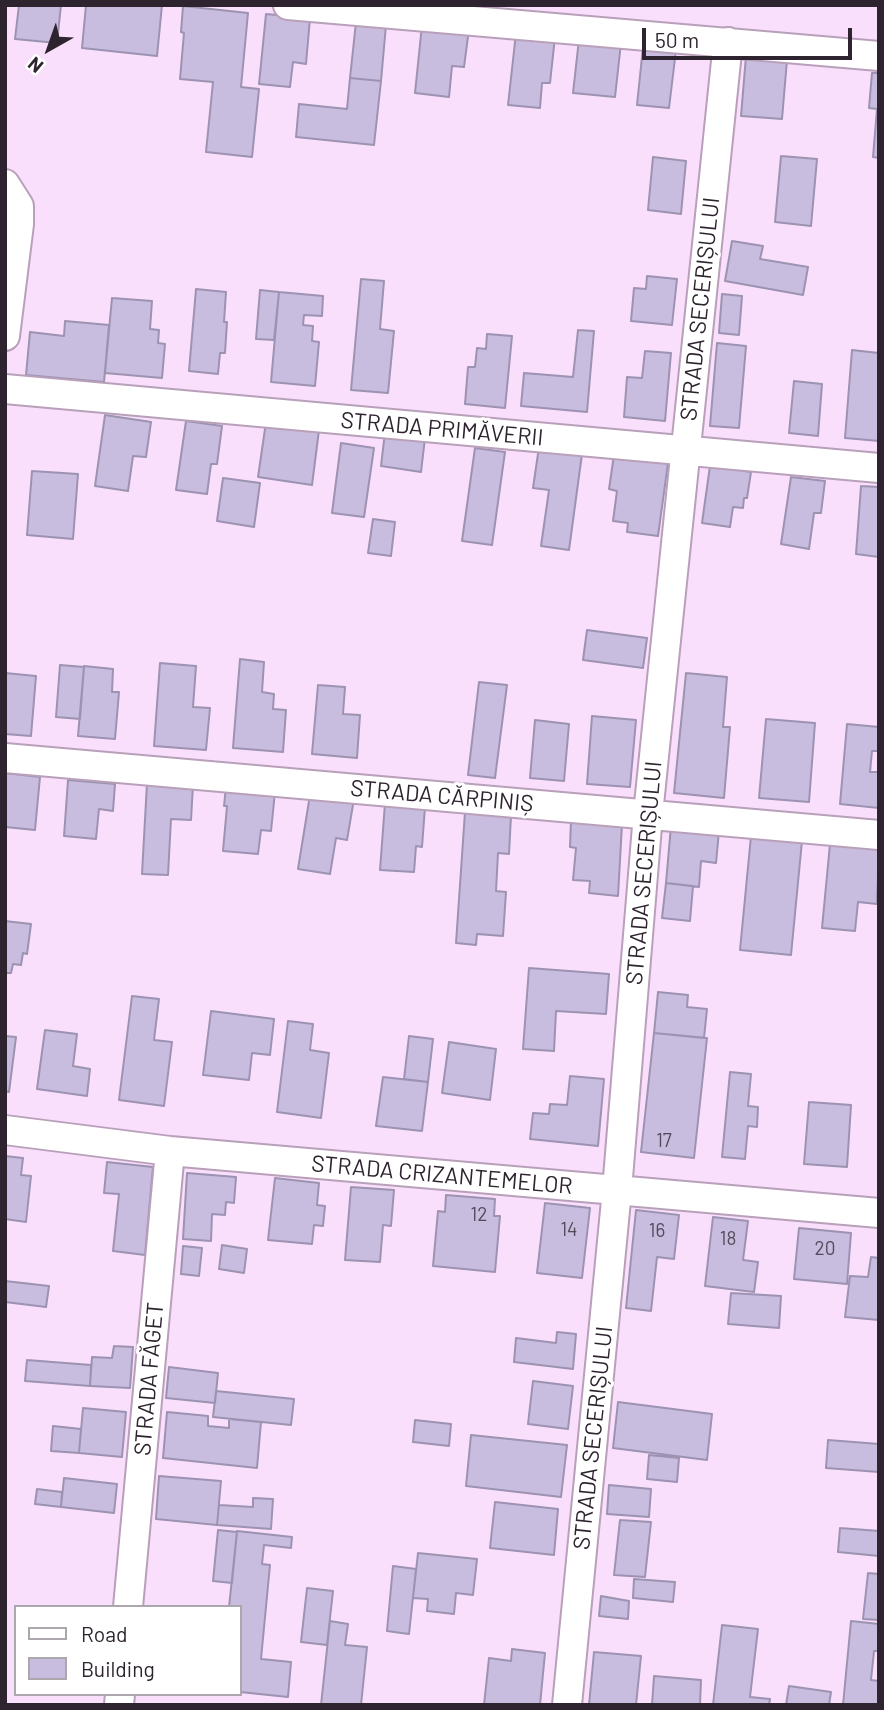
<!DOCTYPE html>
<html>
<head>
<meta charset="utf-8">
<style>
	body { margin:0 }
	#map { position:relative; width:884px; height:1710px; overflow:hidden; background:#fadffc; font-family:Barlow,sans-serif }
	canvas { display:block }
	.frame { position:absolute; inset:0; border:7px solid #2e242f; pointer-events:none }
	.legend { position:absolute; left:14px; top:1605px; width:228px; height:91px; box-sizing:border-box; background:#fff; border:2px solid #aba7ac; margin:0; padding:9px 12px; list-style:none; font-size:21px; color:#2e242f }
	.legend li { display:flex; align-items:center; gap:14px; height:35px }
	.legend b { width:35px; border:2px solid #aba7ac }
	.north { position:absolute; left:14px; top:14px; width:70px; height:70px; -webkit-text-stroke:5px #fff; paint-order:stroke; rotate:220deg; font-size:19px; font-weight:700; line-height:28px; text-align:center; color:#2e242f }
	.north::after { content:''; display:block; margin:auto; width:24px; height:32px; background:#2e242f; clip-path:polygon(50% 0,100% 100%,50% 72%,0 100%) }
	.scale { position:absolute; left:642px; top:28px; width:210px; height:32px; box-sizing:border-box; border:4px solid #2e242f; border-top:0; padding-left:9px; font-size:21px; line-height:24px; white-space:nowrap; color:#2e242f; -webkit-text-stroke:5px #fff; paint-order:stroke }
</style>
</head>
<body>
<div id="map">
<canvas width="884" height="1710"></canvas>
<div class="frame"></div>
<ul class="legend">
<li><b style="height:9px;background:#fff"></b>Road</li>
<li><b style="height:19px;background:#c8bdde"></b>Building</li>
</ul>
<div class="north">N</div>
<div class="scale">50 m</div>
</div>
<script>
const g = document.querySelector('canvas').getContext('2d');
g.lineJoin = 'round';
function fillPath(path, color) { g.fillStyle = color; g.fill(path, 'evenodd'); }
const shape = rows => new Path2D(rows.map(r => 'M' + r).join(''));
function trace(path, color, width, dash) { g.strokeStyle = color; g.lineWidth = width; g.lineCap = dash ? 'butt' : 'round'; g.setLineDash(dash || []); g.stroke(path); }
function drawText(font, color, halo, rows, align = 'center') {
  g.font = font + ' Barlow,sans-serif'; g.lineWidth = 6; g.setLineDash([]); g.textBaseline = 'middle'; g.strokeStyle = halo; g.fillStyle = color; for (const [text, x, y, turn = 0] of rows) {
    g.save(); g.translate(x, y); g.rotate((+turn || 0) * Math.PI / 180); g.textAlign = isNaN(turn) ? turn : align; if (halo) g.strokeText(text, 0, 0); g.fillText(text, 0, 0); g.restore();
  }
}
const building = shape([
	[19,5,61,5,57,43,15,39,19,5],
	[86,5,162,5,157,56,82,48,86,5],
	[183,6,248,13,241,87,259,89,252,157,206,152,213,82,180,79,184,33,181,32,183,6],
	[266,14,310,18,306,64,293,62,290,87,259,84,266,14],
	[356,22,386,25,381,81,350,78,356,22],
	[422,25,469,29,464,67,452,66,449,97,415,93,422,25],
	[516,33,555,37,550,83,542,83,540,108,508,105,516,33],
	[579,39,621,43,615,97,573,93,579,39],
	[643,47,676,50,669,108,637,105,643,47],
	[746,56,787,60,782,119,741,116,746,56],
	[872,73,879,73,879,158,873,157,877,109,869,108,872,73],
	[350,78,381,81,374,145,296,137,299,104,347,109,350,78],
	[781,156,817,159,811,226,775,222,781,156],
	[653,157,686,161,681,214,648,210,653,157],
	[732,241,763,246,760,259,808,267,803,295,725,281,732,241],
	[647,276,677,279,672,325,631,321,634,288,646,289,647,276],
	[361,279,384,281,380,329,394,331,388,393,351,390,361,279],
	[196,289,226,292,224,322,227,322,225,353,220,353,218,374,189,371,196,289],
	[260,290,279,292,274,340,256,339,260,290],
	[279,292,323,296,322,316,304,315,303,325,313,326,312,341,319,342,315,386,271,382,279,292],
	[722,294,742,296,739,335,719,333,722,294],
	[112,298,152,301,150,329,159,330,158,343,165,344,162,378,105,373,112,298],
	[65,321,109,325,104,382,26,375,30,332,64,336,65,321],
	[578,330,594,331,587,412,521,406,524,373,573,377,578,330],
	[487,334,512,336,505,408,465,404,468,367,475,367,477,348,486,349,487,334],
	[717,343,746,346,739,428,710,426,717,343],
	[852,350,879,353,879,441,845,438,852,350],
	[645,351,671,353,665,421,624,417,627,377,642,378,645,351],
	[794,381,822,384,818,436,789,433,794,381],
	[105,415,151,422,146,457,133,456,128,491,95,486,105,415],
	[186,421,222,426,217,464,211,464,207,494,176,490,186,421],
	[266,422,319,430,312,485,258,477,266,422],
	[385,432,425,438,421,472,381,466,385,432],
	[341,443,374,448,364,517,332,513,341,443],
	[539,447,582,454,569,550,541,546,549,490,533,488,539,447],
	[475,448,505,452,492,545,462,541,475,448],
	[614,455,668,463,658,536,627,532,628,523,613,521,617,491,609,489,614,455],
	[710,466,751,472,747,498,744,498,743,508,733,507,730,527,702,523,710,466],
	[32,471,78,474,73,539,27,535,32,471],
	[791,477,825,481,821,513,814,513,809,549,781,544,791,477],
	[223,478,260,483,254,527,217,521,223,478],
	[861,486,879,487,879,557,856,554,861,486],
	[373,519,395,522,391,556,368,553,373,519],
	[587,630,647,638,643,668,583,660,587,630],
	[240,659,264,662,262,692,274,694,273,709,286,710,283,752,233,748,240,659],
	[160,663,196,666,193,707,210,708,206,750,154,746,160,663],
	[60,665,84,667,80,719,56,717,60,665],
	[84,666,113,669,112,692,119,692,115,739,78,736,84,666],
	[5,673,36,676,31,736,5,734,5,673],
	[686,673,727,677,723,727,730,727,724,798,674,793,686,673],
	[479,682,507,685,495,778,468,775,479,682],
	[318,685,345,687,343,714,360,715,357,758,312,754,318,685],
	[592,716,636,720,630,787,587,784,592,716],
	[766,719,815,723,809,802,759,798,766,719],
	[535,720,569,724,564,781,530,778,535,720],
	[847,724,879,727,878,751,872,751,870,772,879,772,879,808,840,804,847,724],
	[5,773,40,777,35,830,5,827,5,773],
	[68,780,115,784,113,811,99,809,96,839,64,836,68,780],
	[147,783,193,785,191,820,171,819,168,875,142,874,147,783],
	[226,786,275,792,271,831,261,830,258,854,223,851,227,806,224,806,226,786],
	[310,795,354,799,347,840,336,838,330,874,298,869,310,795],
	[385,803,425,807,422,847,416,846,414,872,380,870,385,803],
	[465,812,511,816,509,854,498,853,496,891,506,892,503,936,477,934,476,945,456,943,465,812],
	[571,820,622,824,618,896,589,893,590,881,573,880,576,848,570,847,571,820],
	[671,826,719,831,716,863,701,861,699,887,666,883,671,826],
	[751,836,802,841,791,955,740,950,751,836],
	[830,844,879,849,877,904,858,902,855,931,822,928,830,844],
	[666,883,693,886,690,921,662,918,666,883],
	[5,921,31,924,27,954,23,953,21,965,13,964,11,973,5,973,5,921],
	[529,968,609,974,606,1014,556,1011,554,1051,523,1049,529,968],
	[658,992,688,995,687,1007,707,1009,704,1038,654,1033,658,992],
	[132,996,159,999,154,1040,172,1042,164,1106,119,1100,132,996],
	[211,1011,274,1019,270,1055,252,1053,249,1080,203,1075,211,1011],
	[288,1021,313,1024,310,1050,329,1053,321,1118,277,1112,288,1021],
	[45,1030,77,1034,73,1066,90,1069,87,1096,37,1089,45,1030],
	[654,1033,707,1038,694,1158,641,1152,654,1033],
	[5,1036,16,1037,9,1092,5,1091,5,1036],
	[409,1036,433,1039,428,1082,404,1079,409,1036],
	[449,1042,496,1049,490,1100,442,1093,449,1042],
	[730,1072,751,1074,748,1106,758,1107,757,1127,748,1126,745,1159,722,1157,730,1072],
	[570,1076,604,1079,598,1146,530,1139,533,1113,549,1114,550,1104,567,1105,570,1076],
	[383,1077,428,1082,422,1131,376,1126,383,1077],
	[809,1102,851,1105,847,1167,804,1164,809,1102],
	[5,1156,23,1158,21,1175,31,1176,26,1222,5,1219,5,1156],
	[107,1162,153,1167,145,1255,113,1251,119,1194,104,1193,107,1162],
	[187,1173,236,1177,234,1203,226,1202,225,1215,212,1214,211,1241,183,1239,187,1173],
	[275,1178,319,1183,317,1205,325,1206,323,1226,314,1225,312,1244,268,1240,275,1178],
	[351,1187,394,1190,391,1226,383,1225,380,1262,345,1260,351,1187],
	[446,1195,495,1199,494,1216,500,1216,495,1272,433,1266,438,1211,445,1212,446,1195],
	[545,1203,590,1208,582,1278,537,1273,545,1203],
	[636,1210,679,1215,674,1259,657,1257,651,1311,626,1308,636,1210],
	[713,1217,748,1221,743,1260,758,1262,754,1292,705,1286,713,1217],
	[799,1228,851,1233,847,1284,794,1279,799,1228],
	[222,1245,247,1249,244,1273,219,1269,222,1245],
	[183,1246,202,1248,199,1276,181,1274,183,1246],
	[871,1257,879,1258,879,1320,845,1317,850,1276,868,1277,871,1257],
	[5,1281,49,1286,46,1307,5,1302,5,1281],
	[731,1293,781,1296,779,1328,728,1324,731,1293],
	[557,1332,576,1334,573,1369,514,1362,516,1338,556,1343,557,1332],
	[114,1346,133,1347,130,1388,90,1386,92,1357,112,1358,114,1346],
	[27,1360,91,1365,90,1386,25,1381,27,1360],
	[169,1367,218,1373,215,1403,166,1398,169,1367],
	[533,1381,573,1386,568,1429,528,1424,533,1381],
	[216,1391,294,1399,291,1425,213,1417,216,1391],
	[618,1402,712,1414,707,1460,613,1448,618,1402],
	[83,1408,126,1412,122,1457,79,1453,83,1408],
	[167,1412,208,1416,208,1426,229,1428,229,1419,261,1422,257,1468,163,1458,167,1412],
	[415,1420,451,1424,449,1446,413,1442,415,1420],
	[53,1426,81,1429,79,1453,51,1451,53,1426],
	[471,1435,567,1445,561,1497,466,1486,471,1435],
	[828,1440,879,1444,879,1472,826,1468,828,1440],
	[649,1455,679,1458,677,1482,647,1479,649,1455],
	[159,1476,221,1481,217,1525,156,1519,159,1476],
	[64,1478,117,1484,114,1513,61,1507,64,1478],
	[609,1485,651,1489,649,1517,607,1514,609,1485],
	[37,1489,62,1492,61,1507,35,1504,37,1489],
	[253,1498,273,1499,271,1529,217,1525,219,1505,253,1507,253,1498],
	[495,1502,558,1509,554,1555,490,1548,495,1502],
	[620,1520,651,1522,645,1577,614,1575,620,1520],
	[840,1528,879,1531,879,1556,838,1552,840,1528],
	[218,1530,237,1532,232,1583,213,1581,218,1530],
	[237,1531,292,1537,291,1548,264,1545,262,1564,270,1565,261,1659,291,1662,288,1697,240,1692,240,1607,229,1607,237,1531],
	[418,1553,477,1559,473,1595,456,1593,454,1614,427,1611,428,1599,413,1598,418,1553],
	[393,1566,416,1569,409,1634,387,1631,393,1566],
	[868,1573,879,1574,879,1620,863,1619,868,1573],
	[634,1579,675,1582,673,1602,633,1598,634,1579],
	[307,1588,333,1591,327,1645,301,1642,307,1588],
	[601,1596,629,1601,628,1619,599,1616,601,1596],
	[330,1621,348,1624,345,1645,367,1647,361,1705,321,1705,330,1621],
	[851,1621,879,1624,879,1651,874,1651,871,1680,879,1681,879,1705,843,1705,851,1621],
	[722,1625,758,1629,750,1697,770,1699,769,1705,713,1705,722,1625],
	[512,1649,545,1653,540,1705,484,1705,489,1658,511,1661,512,1649],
	[594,1652,641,1656,636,1705,589,1705,594,1652],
	[654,1676,701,1680,700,1705,652,1705,654,1676],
	[789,1686,831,1692,829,1705,786,1705,789,1686]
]);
fillPath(building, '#c8bdde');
trace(building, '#9c92b1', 2);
const minor = shape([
	[288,5,879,56],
	[5,184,19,206,19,224,5,336],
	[5,389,879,468],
	[5,758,879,835],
	[5,1130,170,1151,879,1213],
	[128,1607,170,1151],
	[119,1705,120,1694],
	[567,1705,617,1190,648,814,728,42]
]);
trace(minor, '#b9a0ba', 32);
trace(minor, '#fff', 28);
drawText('19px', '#544a5b', null, [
	["17",664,1141],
	["12",479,1215],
	["14",569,1230],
	["16",657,1231],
	["18",728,1239],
	["20",825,1249]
]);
drawText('23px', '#2e242f', '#fff', [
	["STRADA SECERIȘULUI",700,309,-84],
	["STRADA PRIMĂVERII",442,429,5],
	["STRADA CĂRPINIȘ",442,796,5],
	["STRADA SECERIȘULUI",644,873,-85],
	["STRADA CRIZANTEMELOR",442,1175,5],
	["STRADA FĂGET",149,1379,-85],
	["STRADA SECERIȘULUI",593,1438,-84]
]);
</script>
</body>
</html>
